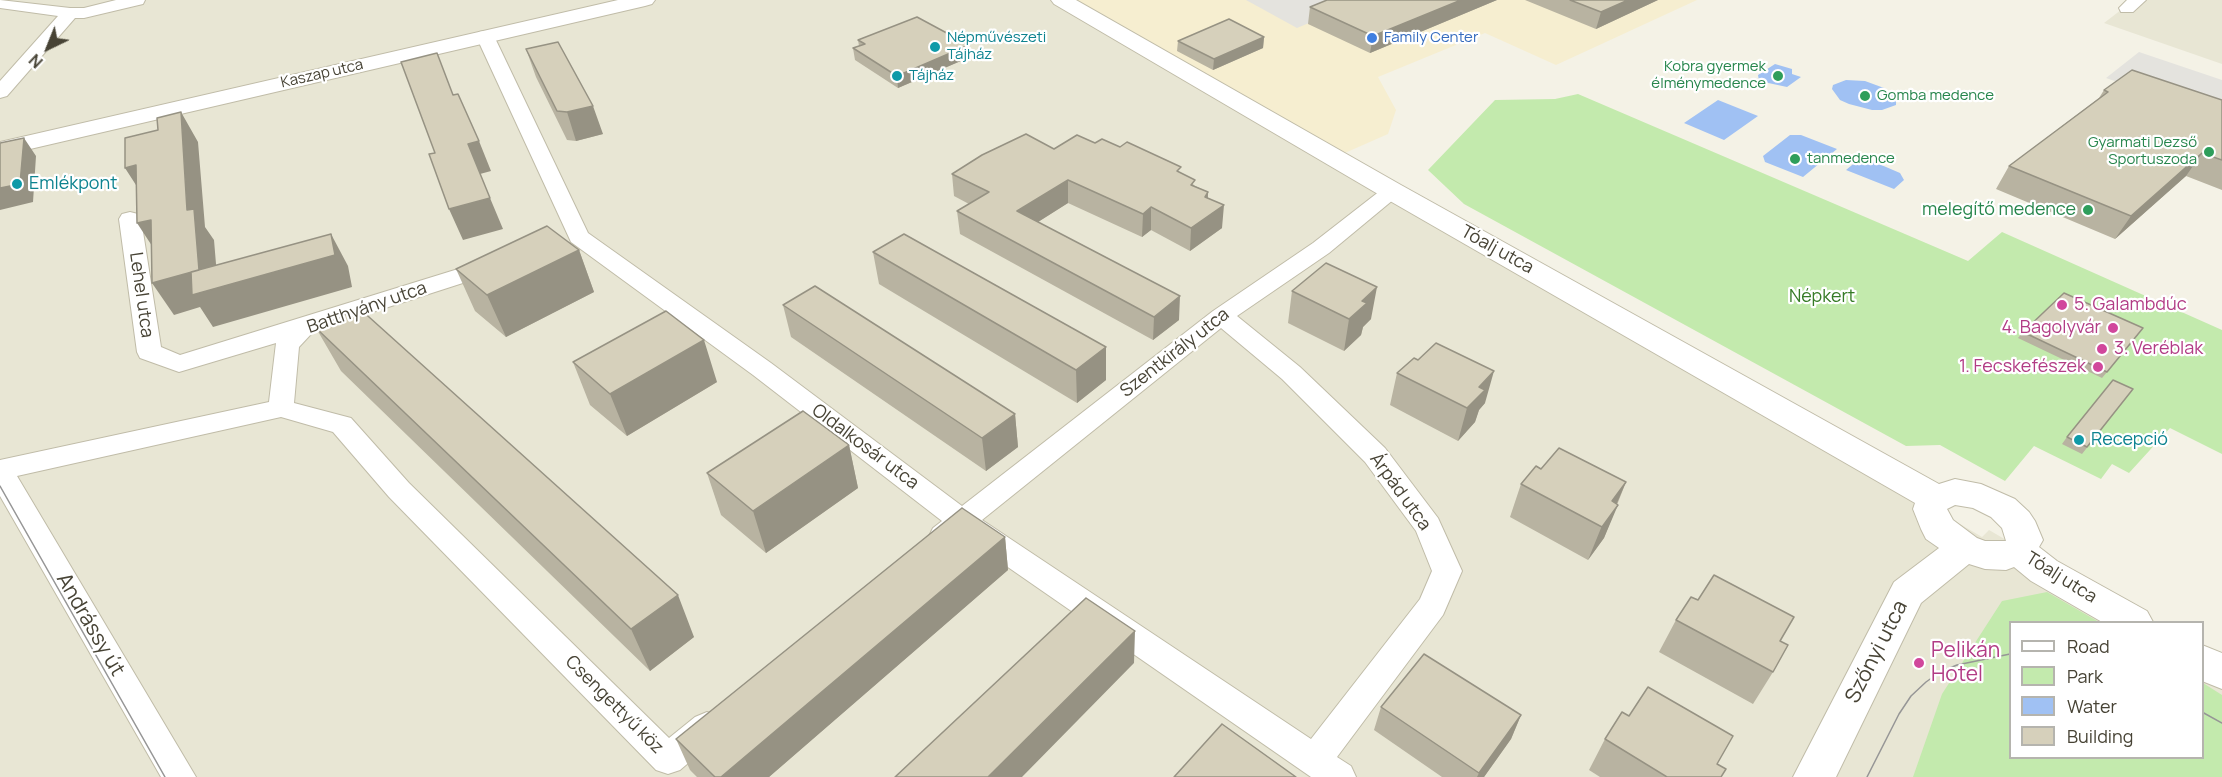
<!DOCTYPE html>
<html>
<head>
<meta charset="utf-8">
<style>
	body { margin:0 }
	#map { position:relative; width:2222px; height:777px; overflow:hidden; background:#f4f2e6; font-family:Manrope,sans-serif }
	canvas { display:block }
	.legend { position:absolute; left:2009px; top:621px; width:195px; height:138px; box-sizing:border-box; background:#fff; border:2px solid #b5b4ae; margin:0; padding:8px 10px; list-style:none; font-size:18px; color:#474335 }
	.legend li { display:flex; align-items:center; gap:12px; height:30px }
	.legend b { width:30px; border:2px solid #b5b4ae }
	.north { position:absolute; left:18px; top:18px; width:60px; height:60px; -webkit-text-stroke:4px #fff; paint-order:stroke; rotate:223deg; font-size:16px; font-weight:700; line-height:24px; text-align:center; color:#474335 }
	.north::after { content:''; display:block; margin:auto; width:21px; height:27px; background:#474335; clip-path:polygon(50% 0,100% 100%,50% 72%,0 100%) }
</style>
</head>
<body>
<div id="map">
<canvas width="2222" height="777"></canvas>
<ul class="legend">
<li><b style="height:8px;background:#fff"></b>Road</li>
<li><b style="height:16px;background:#c3eaad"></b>Park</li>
<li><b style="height:16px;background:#a0c1f3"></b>Water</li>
<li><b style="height:16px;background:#d6d0bb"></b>Building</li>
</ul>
<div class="north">N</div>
</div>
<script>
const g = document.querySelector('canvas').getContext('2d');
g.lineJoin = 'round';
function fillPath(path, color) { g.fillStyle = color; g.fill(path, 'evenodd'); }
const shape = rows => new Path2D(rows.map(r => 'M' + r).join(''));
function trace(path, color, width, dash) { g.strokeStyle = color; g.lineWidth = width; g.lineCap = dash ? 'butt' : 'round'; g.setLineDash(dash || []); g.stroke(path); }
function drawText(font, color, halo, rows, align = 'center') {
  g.font = font + ' Manrope,sans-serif'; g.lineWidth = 4.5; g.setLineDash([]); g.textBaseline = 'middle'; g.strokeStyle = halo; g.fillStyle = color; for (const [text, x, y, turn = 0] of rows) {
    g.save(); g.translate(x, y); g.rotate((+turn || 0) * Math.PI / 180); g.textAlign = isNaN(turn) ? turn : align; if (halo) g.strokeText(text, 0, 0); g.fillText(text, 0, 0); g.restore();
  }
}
fillPath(shape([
	[0,0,1072,0,1982,537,1989,530,2147,622,2010,622,2010,758,2202,758,2203,655,2222,666,2222,777,0,777],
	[2134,0,2222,0,2222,64,2104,23]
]), '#e8e6d4');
fillPath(shape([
	[1072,0,1697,0,1556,65,1485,33,1378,77,1396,110,1388,134,1338,156]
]), '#f6eed0');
fillPath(shape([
	[1578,94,1968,261,2002,232,2222,330,2222,454,2170,428,2129,473,2112,464,2101,479,2034,446,2005,481,1940,445,1906,446,1464,204,1428,170,1495,100,1555,99],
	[2047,592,2099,622,2010,622,2010,758,2202,758,2203,683,2222,695,2222,777,1913,777,1942,694,2002,601]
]), '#c3eaad');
fillPath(shape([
	[1246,0,1364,0,1297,28],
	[2139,52,2222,80,2222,119,2106,78]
]), '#e4e3de');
fillPath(shape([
	[1775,64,1792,69,1792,74,1801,77,1787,87,1759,81,1758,75],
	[1846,80,1865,81,1884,88,1896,97,1896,105,1882,110,1872,110,1849,104,1840,100,1832,89,1833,85],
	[1718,100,1758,116,1724,140,1684,123],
	[1790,135,1801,135,1837,149,1803,177,1765,162,1763,156],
	[1858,160,1872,161,1900,173,1904,180,1894,189,1846,170]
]), '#a0c1f3');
const minor = shape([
	[0,0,70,8,84,8,116,0,145,0,143,4,84,18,75,18,7,96,0,98,0,81,58,16,0,8,0,0],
	[2127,0,2146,0,2133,12,2121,12,2119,8,2127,0],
	[485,31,491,32,494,36,588,233,771,363,962,506,1213,311,1313,243,1385,187,1392,185,1399,187,1403,191,1399,195,1329,253,1237,316,1300,367,1385,448,1438,518,1462,571,1443,615,1337,757,1351,766,1356,777,1311,777,963,536,953,544,943,547,933,544,929,536,933,528,942,521,753,375,571,242,476,36,479,32,485,31],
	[1221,328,1282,379,1365,462,1416,531,1432,571,1420,599,1311,739,982,520,1221,328],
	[130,212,138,214,141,219,161,347,180,355,484,261,492,259,500,261,503,266,500,271,314,331,299,347,294,403,351,418,409,483,669,738,695,717,707,712,719,717,724,727,719,737,680,770,668,774,656,770,389,497,333,432,281,417,17,476,196,777,161,777,0,496,0,460,269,402,276,343,179,372,140,358,137,352,119,219,122,214,130,212]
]);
const tertiary = shape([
	[618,0,655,0,652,4,645,6,0,156,0,142,618,0],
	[1051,0,1076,0,1401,185,1939,484,1955,479,1981,484,2015,499,2029,512,2035,521,2043,540,2039,547,2057,561,2147,611,2153,622,2102,622,2031,581,2014,567,2006,570,1985,569,1969,564,1921,603,1836,777,1793,777,1894,582,1939,548,1926,539,1921,529,1913,509,1915,503,1383,197,1054,4,1051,0],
	[1955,505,1973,508,1991,517,2002,528,2006,541,1985,541,1977,538,1953,520,1947,509,1955,505],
	[2202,645,2222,653,2222,689,2202,681,2202,645]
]);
trace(minor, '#c0bca8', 2);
trace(tertiary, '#c0bca8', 2);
fillPath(minor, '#fff');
fillPath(tertiary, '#fff');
trace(shape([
	[0,486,165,777],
	[2202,712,2222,723],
	[1867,777,1899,714,1911,696,1926,682,1940,672,1957,665,2010,654]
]), '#969696', 1.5);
fillPath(shape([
	[1327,0,1497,0,1370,53,1308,24,1310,7],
	[1525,0,1658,0,1596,29],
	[1264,37,1263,48,1213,70,1177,51,1178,41],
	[858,40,970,57,898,88,855,60,853,48,859,46],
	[526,49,603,134,576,141,567,140,536,77],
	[2104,90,2222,100,2222,190,2186,176,2115,239,1996,189,2009,166,2099,98],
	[1095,143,1181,173,1195,186,1208,192,1208,198,1222,228,1190,251,1151,230,1142,237,1068,203,1038,222,1179,320,1153,340,960,234,957,211,969,204,954,196,952,174,1054,149],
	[579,250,594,292,506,337,475,311,456,269],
	[873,252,1106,347,1106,380,1077,403,879,284],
	[1292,291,1371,319,1363,327,1361,335,1344,351,1288,323],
	[783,305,1015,414,1018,447,986,471,791,337],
	[316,328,694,637,650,671,341,371],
	[2023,332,2138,335,2102,378,2018,338],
	[573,362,717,382,627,436,590,405],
	[1397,373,1485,403,1479,410,1475,422,1458,441,1390,405],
	[2133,389,2082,454,2062,444,2067,437],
	[849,445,858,488,766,553,721,515,707,473],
	[1626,482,1604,538,1588,560,1510,517,1521,484],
	[1005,537,1008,570,769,777,697,777,690,770,676,739],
	[1676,620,1780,641,1773,672,1753,704,1659,652],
	[1381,707,1521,715,1511,739,1484,777,1442,777,1374,730],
	[1629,716,1717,764,1721,777,1600,777,1589,770,1605,739]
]), '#b8b3a1');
fillPath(shape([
	[1461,0,1497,0,1370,53,1373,36],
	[1628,0,1658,0,1596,29,1601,12],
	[1264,37,1263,48,1213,70,1214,59],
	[969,45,970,57,898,88,897,76],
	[593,106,603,134,576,141,567,112],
	[181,112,198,142,205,227,214,240,218,288,331,234,348,266,352,287,213,327,200,307,174,315,152,283,187,210],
	[24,138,36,156,33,202,0,210,0,188],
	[479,141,491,171,480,174,468,144],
	[2202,153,2186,176,2115,239,2131,216],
	[136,165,145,199,125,168],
	[1068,180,1068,203,1019,234,1017,211],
	[1208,192,1207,215,1224,205,1222,228,1190,251,1191,228,1205,197],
	[490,198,503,229,463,240,449,209],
	[1151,207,1151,230,1142,237,1143,214],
	[151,220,158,255,137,223],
	[579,250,594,292,506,337,487,295],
	[1377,287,1371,319,1363,327,1361,335,1344,351,1349,319,1362,301],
	[1180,296,1179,320,1153,340,1154,317],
	[704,340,717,382,627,436,610,394],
	[1106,347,1106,380,1077,403,1076,370],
	[1494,371,1485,403,1479,410,1475,422,1458,441,1467,408,1479,387],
	[1015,414,1018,447,986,471,982,438],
	[849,445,858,488,766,553,753,511],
	[1626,482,1614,510,1618,505,1604,538,1588,560,1612,501],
	[1005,537,1008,570,769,777,721,777],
	[678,595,694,637,650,671,631,629],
	[1135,631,1134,663,1022,777,988,777],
	[1521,715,1511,739,1484,777,1477,777,1479,773]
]), '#969283');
const building = shape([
	[1327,0,1461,0,1373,36,1310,7,1327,0],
	[1570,0,1628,0,1601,12,1570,0],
	[917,17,969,45,897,76,853,48,865,44,858,40,917,17],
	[1229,19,1264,37,1214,59,1178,41,1229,19],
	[558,42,593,106,567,112,557,111,526,49,558,42],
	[437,53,453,95,458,94,479,141,468,144,490,198,449,209,429,154,435,153,401,62,437,53],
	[2132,70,2222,100,2222,160,2202,153,2131,216,2009,166,2108,92,2104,90,2132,70],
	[181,112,187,210,194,209,199,270,152,283,151,220,137,223,136,165,125,168,125,138,158,130,157,118,181,112],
	[1026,134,1054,149,1077,135,1095,143,1102,139,1120,147,1127,142,1181,167,1177,171,1195,180,1191,185,1208,192,1205,197,1224,205,1191,228,1151,207,1143,214,1068,180,1017,211,1180,296,1154,317,957,211,989,192,952,174,982,155,1026,134],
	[24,138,20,184,0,188,0,143,24,138],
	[547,226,579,250,487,295,456,269,547,226],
	[331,234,335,255,192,295,191,272,331,234],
	[904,234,1106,347,1076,370,873,252,904,234],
	[1326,263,1377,287,1362,301,1367,303,1349,319,1292,291,1326,263],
	[815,286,1015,414,982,438,783,305,815,286],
	[2064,293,2143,328,2107,372,2023,332,2064,293],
	[359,308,678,595,631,629,316,328,359,308],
	[666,311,704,340,610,394,573,362,666,311],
	[1436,343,1494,371,1479,387,1485,390,1467,408,1397,373,1414,358,1418,360,1436,343],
	[2113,380,2133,389,2087,447,2067,437,2113,380],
	[803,411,849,445,753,511,707,473,803,411],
	[1559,448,1626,482,1612,501,1618,505,1602,527,1521,484,1536,466,1541,469,1559,448],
	[962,508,1005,537,721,777,715,777,676,739,962,508],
	[1714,575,1794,617,1780,641,1788,645,1773,672,1676,620,1691,597,1698,600,1714,575],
	[1086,598,1135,631,988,777,895,777,1086,598],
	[1424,654,1521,715,1479,773,1381,707,1424,654],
	[1648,687,1733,736,1717,764,1726,769,1721,777,1667,777,1605,739,1622,712,1629,716,1648,687],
	[1222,724,1296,777,1174,777,1222,724]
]);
fillPath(building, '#d6d0bb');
trace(building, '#969283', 1.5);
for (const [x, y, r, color] of [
	[1372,38,6,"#3f7fe0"],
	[935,47,6,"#0f9aa8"],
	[897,76,6,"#0f9aa8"],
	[1778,76,6,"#2e9e5b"],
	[1865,96,6,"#2e9e5b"],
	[2209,152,6,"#2e9e5b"],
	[1795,159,6,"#2e9e5b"],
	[17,184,6,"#0f9aa8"],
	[2088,210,6,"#2e9e5b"],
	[2062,305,6,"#d1479c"],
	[2113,328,6,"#d1479c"],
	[2102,349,6,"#d1479c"],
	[2098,367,6,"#d1479c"],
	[2079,440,6,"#0f9aa8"],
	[1919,663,6,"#d1479c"]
]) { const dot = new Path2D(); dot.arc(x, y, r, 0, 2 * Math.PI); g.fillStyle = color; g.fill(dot); trace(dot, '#fff', 2); }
drawText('15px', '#0d838f', '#fff', [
	["Népművészeti",947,38],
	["Tájház",947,55],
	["Tájház",909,76]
], 'left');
drawText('15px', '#366cbe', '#fff', [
	["Family Center",1384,38]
], 'left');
drawText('15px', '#27864d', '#fff', [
	["Kobra gyermek",1766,67],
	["élménymedence",1766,84],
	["Gomba medence",1877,96,"left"],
	["Gyarmati Dezső",2197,143],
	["Sportuszoda",2197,160],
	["tanmedence",1807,159,"left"]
], 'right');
drawText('15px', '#474335', '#fff', [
	["Kaszap utca",322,74,-13]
]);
drawText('18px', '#0d838f', '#fff', [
	["Emlékpont",29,184],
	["Recepció",2091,440]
], 'left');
drawText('18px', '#27864d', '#fff', [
	["melegítő medence",2076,210]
], 'right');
drawText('18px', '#474335', '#fff', [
	["Tóalj utca",1497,250,29],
	["Lehel utca",141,295,82],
	["Batthyány utca",367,308,-19],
	["Szentkirály utca",1175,353,-38],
	["Oldalkosár utca",865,447,37],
	["Árpád utca",1400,492,54],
	["Tóalj utca",2061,578,32],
	["Csengettyű köz",614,705,45]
]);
drawText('18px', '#367b26', '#fff', [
	["Népkert",1822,297]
]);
drawText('18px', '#b23c85', '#fff', [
	["5. Galambdúc",2074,305],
	["4. Bagolyvár",2101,328,"right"],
	["3. Veréblak",2114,349],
	["1. Fecskefészek",2086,367,"right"]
], 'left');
drawText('21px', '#474335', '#fff', [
	["Andrássy út",90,625,60],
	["Szőnyi utca",1877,652,-63]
]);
drawText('21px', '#b23c85', '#fff', [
	["Pelikán",1931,651],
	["Hotel",1931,675]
], 'left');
</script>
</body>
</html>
